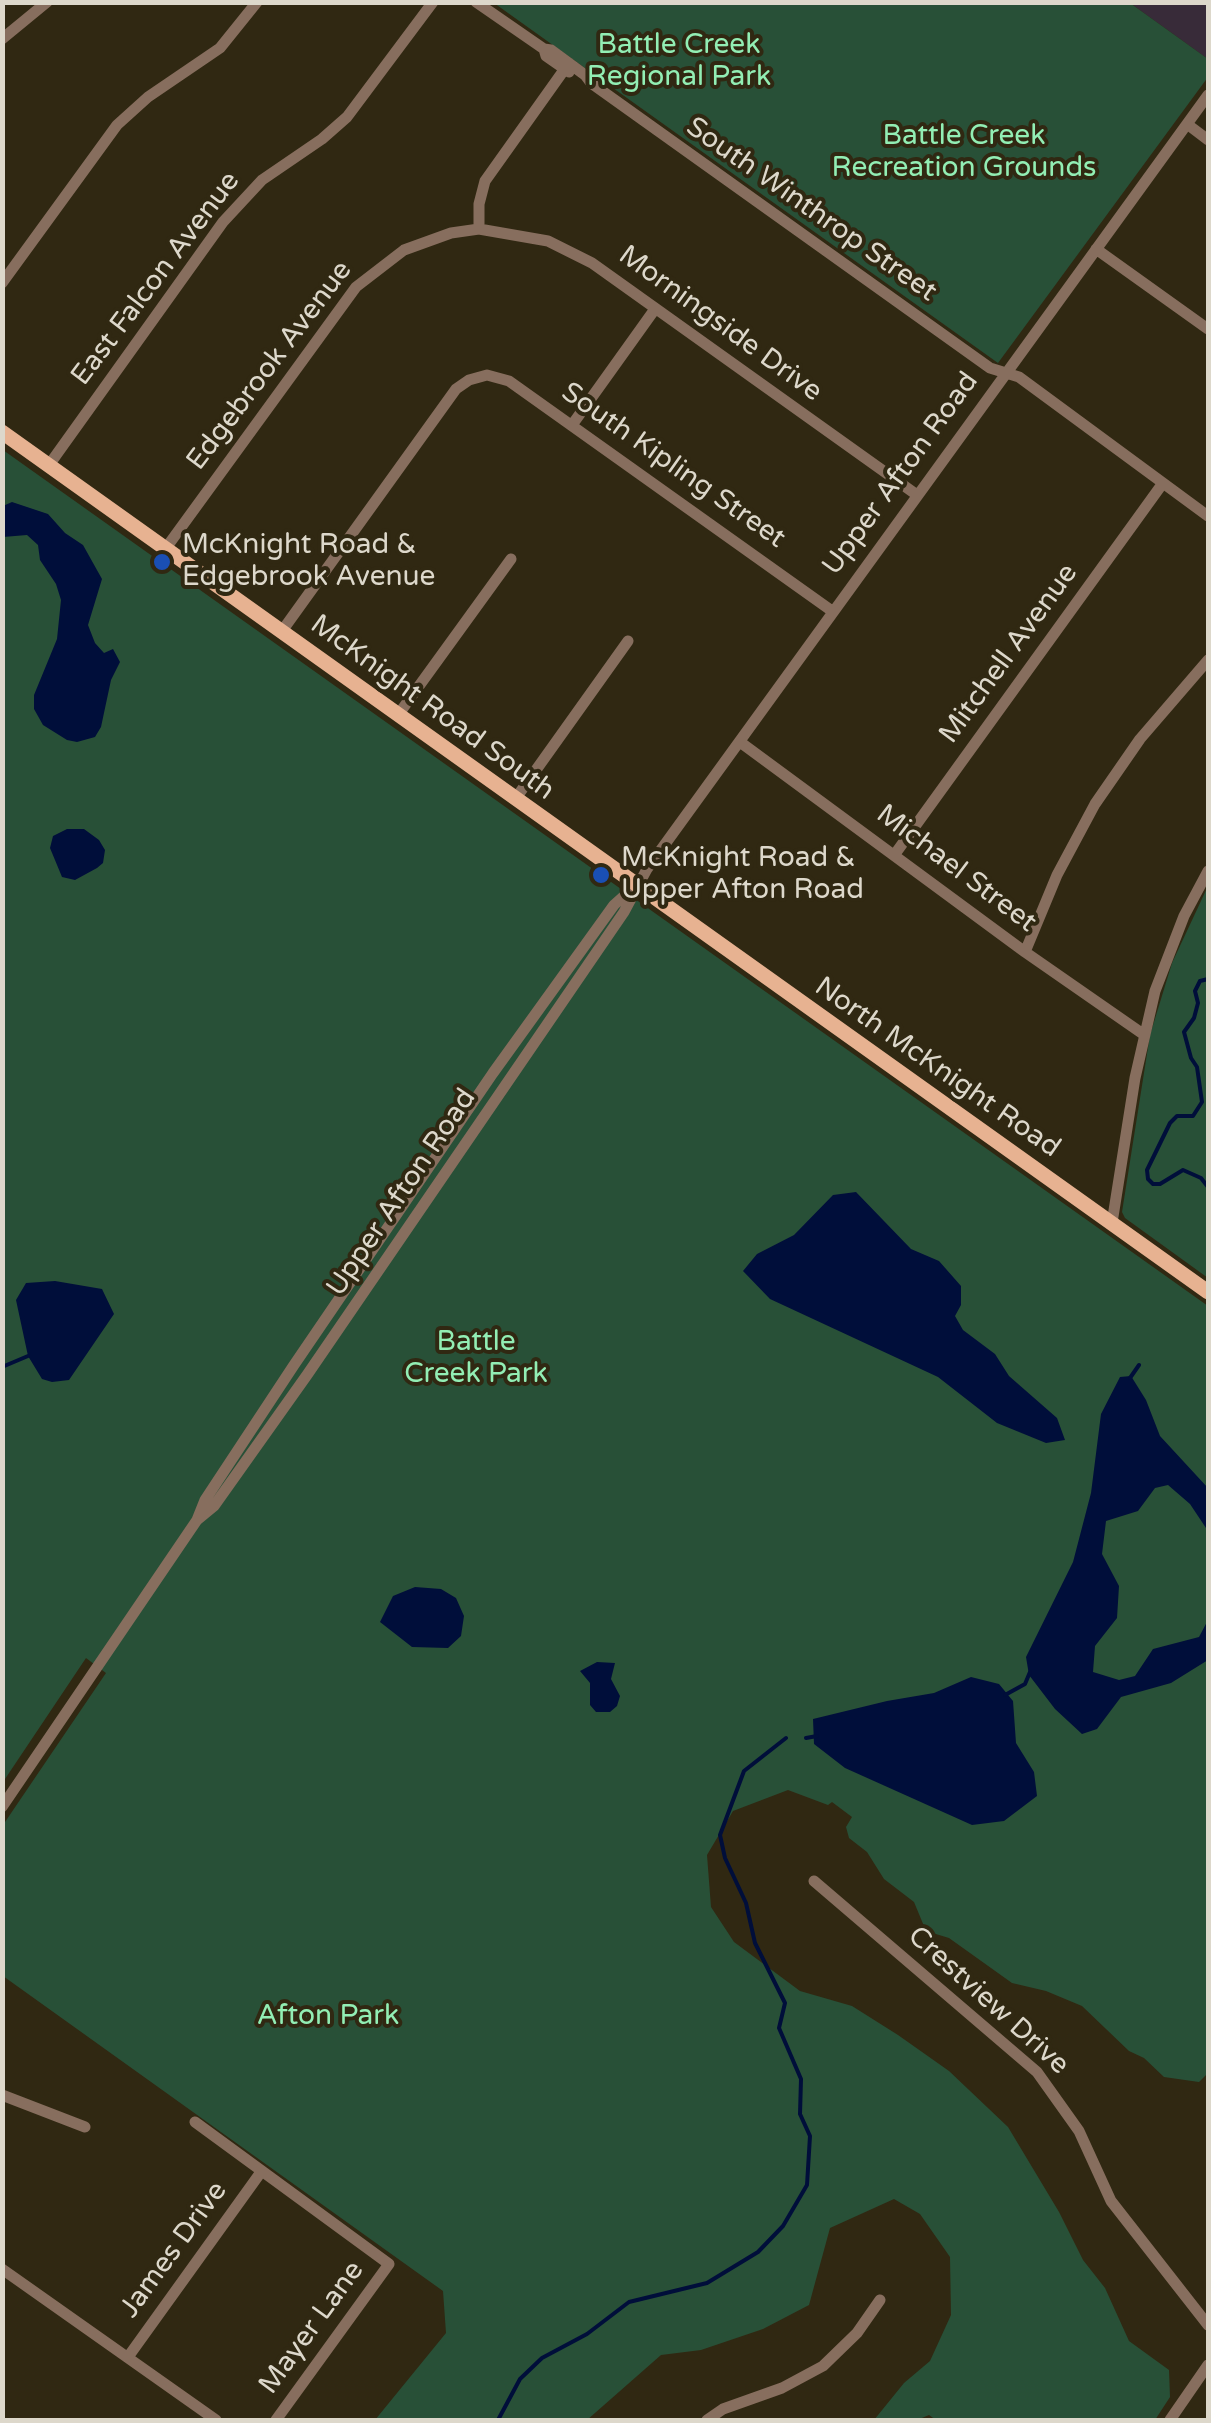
<!DOCTYPE html>
<html>
<head>
<meta charset="utf-8">
<style>
	body { margin:0 }
	#map { position:relative; width:1211px; height:2423px; overflow:hidden; background:#302812; font-family:"Varela Round",sans-serif }
	canvas { display:block }
	.frame { position:absolute; inset:0; border:5px solid #ddd8cb; pointer-events:none }
</style>
</head>
<body>
<div id="map">
<canvas width="1211" height="2423"></canvas>
<div class="frame"></div>
</div>
<script>
const g = document.querySelector('canvas').getContext('2d');
g.lineJoin = 'round';
function fillPath(path, color) { g.fillStyle = color; g.fill(path, 'evenodd'); }
const shape = rows => new Path2D(rows.map(r => 'M' + r).join(''));
function trace(path, color, width, dash) { g.strokeStyle = color; g.lineWidth = width; g.lineCap = dash ? 'butt' : 'round'; g.setLineDash(dash || []); g.stroke(path); }
function drawText(font, color, halo, rows, align = 'center') {
  g.font = font + ' "Varela Round",sans-serif'; g.lineWidth = 8; g.setLineDash([]); g.textBaseline = 'middle'; g.strokeStyle = halo; g.fillStyle = color; for (const [text, x, y, turn = 0] of rows) {
    g.save(); g.translate(x, y); g.rotate((+turn || 0) * Math.PI / 180); g.textAlign = isNaN(turn) ? turn : align; if (halo) g.strokeText(text, 0, 0); g.fillText(text, 0, 0); g.restore();
  }
}
fillPath(shape([
	[1130,3,1208,3,1208,59]
]), '#382b39');
fillPath(shape([
	[494,3,1130,3,1208,59,1208,77,998,363],
	[3,450,1208,1306,1208,2076,1206,2075,1199,2082,1164,2077,1144,2058,1129,2051,1082,2006,1046,1991,1012,1983,949,1938,926,1931,914,1902,884,1879,867,1852,849,1838,846,1827,852,1817,832,1802,828,1805,788,1790,733,1811,707,1855,711,1907,734,1942,800,1991,852,2006,898,2035,949,2071,1008,2127,1059,2212,1083,2260,1105,2288,1129,2341,1169,2370,1170,2397,1155,2420,936,2420,929,2415,917,2420,874,2420,904,2383,930,2361,951,2315,950,2257,920,2214,894,2199,830,2228,809,2305,763,2329,701,2350,661,2355,587,2420,375,2420,446,2333,443,2291,3,1976,3,1825,106,1673,86,1658,3,1782],
	[1208,886,1208,1278,1125,1218,1122,1212,1150,1035,1172,963]
]), '#285037');
fillPath(shape([
	[12,502,48,514,65,533,83,545,102,579,88,625,95,643,104,653,113,649,120,662,111,680,101,727,95,737,77,742,67,740,43,725,34,709,34,695,57,639,61,600,56,584,40,560,38,545,27,535,3,537,3,506],
	[67,829,84,829,99,840,105,850,103,863,97,868,75,880,62,877,50,848,53,836],
	[856,1192,911,1249,939,1261,961,1286,961,1305,955,1316,963,1330,995,1354,1009,1376,1057,1418,1065,1440,1046,1443,997,1423,938,1377,770,1299,743,1271,757,1254,794,1235,833,1195],
	[55,1281,102,1289,114,1314,69,1380,52,1382,42,1379,28,1356,16,1300,26,1283],
	[1131,1376,1146,1400,1160,1436,1208,1488,1208,1539,1206,1528,1190,1504,1168,1485,1155,1488,1138,1511,1106,1521,1102,1554,1119,1586,1117,1618,1095,1646,1093,1672,1119,1680,1135,1676,1153,1649,1199,1637,1208,1620,1208,1660,1171,1683,1121,1697,1097,1729,1082,1734,1055,1709,1029,1675,1026,1657,1073,1562,1091,1493,1101,1414,1120,1377],
	[415,1587,441,1589,456,1598,464,1616,461,1636,448,1648,412,1647,380,1622,393,1596],
	[597,1662,615,1663,611,1679,620,1696,617,1706,610,1712,596,1712,590,1705,590,1683,580,1671],
	[971,1677,999,1684,1013,1701,1016,1743,1034,1772,1037,1796,1004,1821,972,1825,845,1768,814,1744,813,1719,887,1701,934,1693]
]), '#000e3a');
trace(shape([
	[1208,979,1200,981,1195,991,1198,1003,1194,1018,1184,1032,1191,1058,1197,1067,1202,1102,1193,1116,1177,1116,1170,1123,1147,1170,1148,1179,1153,1184,1160,1184,1183,1170,1201,1178,1208,1187],
	[2,1367,28,1356],
	[1130,1378,1139,1365],
	[1005,1695,1025,1684,1030,1672],
	[806,1738,817,1736],
	[498,2420,520,2379,542,2358,587,2334,629,2302,707,2283,758,2252,783,2226,807,2185,810,2136,800,2114,801,2079,779,2028,785,2003,755,1943,746,1903,725,1858,720,1835,744,1771,786,1738]
]), '#000e3a', 4);
trace(shape([
	[476,2,544,49,551,50,585,75,591,83,990,368,1019,377,1208,516],
	[2,39,47,2],
	[544,49,546,56,569,72],
	[1187,124,1208,140],
	[479,229,479,204,485,181,569,63],
	[1096,249,1208,329],
	[2,283,117,125,148,97,220,48,257,2],
	[572,425,655,309],
	[49,465,223,222,262,180,322,139,347,117,433,2],
	[166,548,356,287,404,250,451,233,479,229,548,241,592,263,917,495],
	[282,631,456,389,469,380,487,375,509,381,832,611],
	[398,715,511,559],
	[740,742,1025,952,1143,1034],
	[516,798,628,641],
	[895,854,1163,483],
	[1025,952,1057,875,1095,804,1140,739,1208,660],
	[1112,1223,1135,1078,1155,991,1184,916,1208,871],
	[197,1520,214,1506,307,1375,624,912,647,869,1208,95],
	[2,1807,197,1520,205,1500,294,1365,493,1073,614,905,633,888],
	[814,1881,1037,2072,1079,2131,1111,2201,1208,2325],
	[2,2095,85,2127],
	[195,2122,389,2264,276,2420],
	[2,2269,216,2420],
	[128,2357,261,2172],
	[707,2420,723,2409,782,2388,823,2366,857,2333,880,2300],
	[1170,2420,1208,2365]
]), '#876e5e', 11);
trace(shape([
	[2,432,1208,1292]
]), '#e7b291', 15);
for (const [x, y, r, color] of [
	[162,562,10,"#1a4fb4"],
	[601,875,10,"#1a4fb4"]
]) { const dot = new Path2D(); dot.arc(x, y, r, 0, 2 * Math.PI); g.fillStyle = color; g.fill(dot); trace(dot, '#302812', 4); }
drawText('28px', '#92eeb4', '#302812', [
	["Battle Creek",679,46],
	["Regional Park",679,78],
	["Battle Creek",964,137],
	["Recreation Grounds",964,169],
	["Battle",476,1343],
	["Creek Park",476,1375],
	["Afton Park",328,2017]
]);
drawText('28px', '#ddd8cb', '#302812', [
	["South Winthrop Street",811,210,35],
	["East Falcon Avenue",156,279,-53],
	["Morningside Drive",720,324,36],
	["Edgebrook Avenue",270,366,-53],
	["South Kipling Street",673,466,35],
	["Upper Afton Road",901,474,-54],
	["Mitchell Avenue",1009,654,-54],
	["McKnight Road South",432,708,36],
	["Michael Street",956,869,37],
	["North McKnight Road",937,1068,35],
	["Upper Afton Road",402,1193,-56],
	["Crestview Drive",988,2001,42],
	["James Drive",174,2250,-54],
	["Mayer Lane",312,2328,-54]
]);
drawText('28px', '#ddd8cb', '#302812', [
	["McKnight Road &",182,546],
	["Edgebrook Avenue",182,578],
	["McKnight Road &",621,859],
	["Upper Afton Road",621,891]
], 'left');
</script>
</body>
</html>
